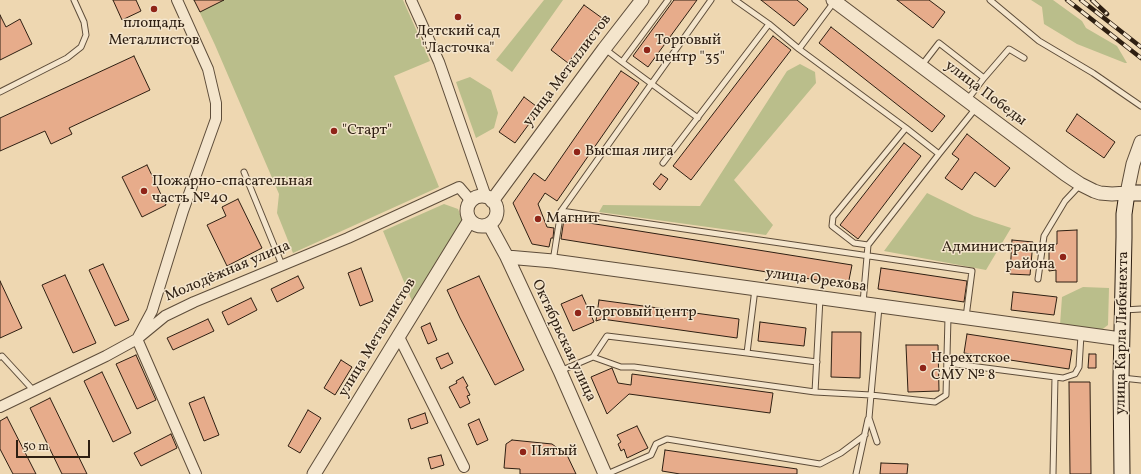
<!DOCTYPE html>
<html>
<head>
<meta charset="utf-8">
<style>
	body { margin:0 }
	#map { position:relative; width:1141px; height:474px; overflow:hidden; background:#eed7b1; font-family:Vollkorn,serif }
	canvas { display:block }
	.scale { position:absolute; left:16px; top:440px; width:74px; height:18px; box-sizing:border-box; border:2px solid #2e1f12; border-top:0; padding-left:5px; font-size:12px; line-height:14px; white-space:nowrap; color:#2e1f12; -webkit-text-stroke:3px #f4e5cc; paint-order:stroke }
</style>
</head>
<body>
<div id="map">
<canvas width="1141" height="474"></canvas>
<div class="scale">50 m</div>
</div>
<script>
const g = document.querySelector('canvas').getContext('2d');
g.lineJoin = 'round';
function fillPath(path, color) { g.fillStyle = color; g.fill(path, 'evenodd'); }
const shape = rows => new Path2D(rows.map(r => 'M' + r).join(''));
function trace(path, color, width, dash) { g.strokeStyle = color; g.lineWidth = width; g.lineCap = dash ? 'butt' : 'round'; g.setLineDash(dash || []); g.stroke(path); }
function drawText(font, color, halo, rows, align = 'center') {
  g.font = font + ' Vollkorn,serif'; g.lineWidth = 3; g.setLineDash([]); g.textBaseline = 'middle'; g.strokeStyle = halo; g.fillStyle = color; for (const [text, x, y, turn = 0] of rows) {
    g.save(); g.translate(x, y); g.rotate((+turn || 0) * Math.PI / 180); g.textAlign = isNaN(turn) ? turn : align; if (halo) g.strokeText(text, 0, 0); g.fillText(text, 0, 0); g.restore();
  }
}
fillPath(shape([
	[194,0,403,0,430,61,394,76,439,187,293,253,277,213,279,194,215,45],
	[544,0,563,0,512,72,496,60],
	[1031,0,1053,0,1082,21,1086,28,1117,46,1127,63,1125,63,1077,44,1044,24,1042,7],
	[800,64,815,72,816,83,734,180,773,225,766,235,599,212,603,205,700,206,787,71],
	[470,77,491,90,498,113,494,128,476,138,456,82],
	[927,193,974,216,1011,228,986,270,884,251],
	[444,204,458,209,464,225,414,306,383,231],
	[1083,287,1109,288,1108,325,1100,331,1060,325,1062,297]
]), '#babe8b');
const building = shape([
	[113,0,136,0,141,11,122,20,113,0],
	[194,0,224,0,200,12,194,0],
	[674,0,697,0,648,67,633,56,674,0],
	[761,0,797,0,808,9,794,26,761,0],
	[897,0,929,0,945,12,933,28,897,0],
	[584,5,602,18,568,63,551,50,584,5],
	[0,15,6,27,20,19,32,44,0,60,0,15],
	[831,27,945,116,932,132,819,43,831,27],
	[773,36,791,50,691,180,673,166,773,36],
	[134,56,150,90,69,128,72,134,51,144,45,131,0,151,0,118,134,56],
	[621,71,639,83,557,201,545,193,538,204,547,227,554,228,553,238,551,238,549,247,532,244,513,203,534,173,545,181,621,71],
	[524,97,540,109,515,143,499,132,524,97],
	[1077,114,1115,142,1104,158,1066,131,1077,114],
	[967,134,1010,168,995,187,975,172,962,190,945,178,959,159,952,154,967,134],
	[904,143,921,156,858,239,840,225,904,143],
	[147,165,166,205,142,217,122,177,147,165],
	[661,174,668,179,660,190,653,184,661,174],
	[238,199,262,248,227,266,207,225,226,216,222,207,238,199],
	[564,219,852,265,848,285,561,239,564,219],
	[1077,230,1077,282,1056,282,1056,270,1049,271,1049,245,1057,244,1057,231,1077,230],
	[1012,240,1033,242,1030,275,1010,274,1012,240],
	[103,264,129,320,115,326,89,270,103,264],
	[361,268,373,301,360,306,348,273,361,268],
	[881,268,967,281,964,302,878,289,881,268],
	[65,275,96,343,73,353,42,285,65,275],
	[298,276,304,288,277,302,271,289,298,276],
	[479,276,524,370,495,385,460,318,447,290,479,276],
	[0,281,22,328,0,338,0,281],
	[1013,292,1057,297,1054,315,1011,310,1013,292],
	[582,295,594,322,573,331,561,304,582,295],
	[251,298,257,310,228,325,222,312,251,298],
	[599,300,739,319,737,338,602,319,596,321,599,300],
	[208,319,214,331,173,350,167,338,208,319],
	[760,322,806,328,804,346,758,341,760,322],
	[430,323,437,340,428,344,421,327,430,323],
	[832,332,861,332,860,378,831,377,832,332],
	[967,334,1072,350,1069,369,964,353,967,334],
	[906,345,938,345,939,391,908,392,906,345],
	[448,353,453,363,441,369,436,358,448,353],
	[1089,354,1096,354,1096,368,1088,368,1089,354],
	[136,355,156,400,137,409,116,364,136,355],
	[341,360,352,367,335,395,324,388,341,360],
	[612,368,618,383,631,385,632,374,773,393,770,413,629,394,607,414,591,377,612,368],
	[102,372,131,433,113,442,84,381,102,372],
	[463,377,468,386,466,387,470,395,467,396,470,403,460,408,449,387,457,383,456,381,463,377],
	[1069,382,1090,382,1091,474,1070,474,1069,382],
	[204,397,219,435,204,441,189,403,204,397],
	[50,398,87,474,62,474,30,408,50,398],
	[308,410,321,418,300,453,288,446,308,410],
	[425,413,428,423,411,429,408,419,425,413],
	[7,417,36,474,13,474,0,449,0,421,7,417],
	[479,419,488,440,477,445,468,424,479,419],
	[637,426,648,448,627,458,624,449,621,451,618,444,621,442,617,435,637,426],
	[171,434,177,448,141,466,134,453,171,434],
	[512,440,552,444,567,455,576,474,520,474,520,469,504,468,506,444,512,440],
	[665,450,797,469,797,474,680,474,662,471,665,450],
	[441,455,444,465,431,469,428,458,441,455],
	[881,463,908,464,907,474,880,474,881,463]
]);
fillPath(building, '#e7ac8b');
trace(building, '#2e1f12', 1);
const service = shape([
	[711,0,561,211,972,271,966,317],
	[735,0,769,24,799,49,906,128,939,154,976,108],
	[990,0,1039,41,1093,73,1141,106],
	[605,49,622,62,668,0],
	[799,49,834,2],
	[622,62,698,118],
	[922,65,939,43,984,78,1009,49,1024,58],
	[0,92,67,58,81,47,86,35,84,22,74,0],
	[968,99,984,78],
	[663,163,769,24],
	[244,172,282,265],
	[868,245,939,154],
	[553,261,561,211],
	[1038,279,1044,236,1065,201,1080,185],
	[755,289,747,353,817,362],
	[820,298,815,392,871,395,879,307],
	[863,303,868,245,854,243,832,226,833,217,906,128],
	[1124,310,1141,309],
	[0,357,2,356,34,391],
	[593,357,621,367,634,367,815,392],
	[947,363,1063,378,1075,374,1079,367,1081,335],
	[560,371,593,357,607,336,747,353],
	[1122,378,1141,380],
	[877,442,869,418,871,395,935,402,946,395,948,317],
	[607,474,651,455,656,444,667,439,820,464,841,453,865,435],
	[856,474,868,419],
	[1053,474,1055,377]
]);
const minor = shape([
	[177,0,208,69,216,103,216,119,183,211,152,311,137,339,196,474],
	[411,0,439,62,486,197],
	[398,335,464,467],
	[0,407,106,356,137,339,165,316,194,302,348,238,459,187,471,201]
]);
const tertiary = shape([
	[833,0,1065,174,1080,184,1094,191,1100,193,1112,194,1127,193,1133,164,1141,142],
	'467 211a15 15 0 1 1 30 0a15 15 0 1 1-30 0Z',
	[492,201,604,49,642,0],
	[489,224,507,257,560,371,605,474],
	[507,257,553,261,1121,339],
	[314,474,470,220]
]);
const secondary = shape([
	[1122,474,1121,378,1124,237,1124,214,1127,193,1141,193]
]);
trace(service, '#5e4d3a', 7);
trace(minor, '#5e4d3a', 12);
trace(tertiary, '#5e4d3a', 15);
trace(secondary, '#2e1f12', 17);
trace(service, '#f4e5cc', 5);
trace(minor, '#f4e5cc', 10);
trace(tertiary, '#f4e5cc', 13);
trace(secondary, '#f4e5cc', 15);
const rail = shape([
	[1067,0,1141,58],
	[1081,0,1141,47],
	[1092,0,1107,14]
]);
trace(rail, '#2e1f12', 4.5);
trace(rail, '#f4e5cc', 3, [9]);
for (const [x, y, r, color] of [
	[154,9,4,"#8f2418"],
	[458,17,4,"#8f2418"],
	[647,50,4,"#8f2418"],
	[334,131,4,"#8f2418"],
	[577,152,4,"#8f2418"],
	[144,191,4,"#8f2418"],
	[538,219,4,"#8f2418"],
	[1063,257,4,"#8f2418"],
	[578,313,4,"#8f2418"],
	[923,368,4,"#8f2418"],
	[523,452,4,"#8f2418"]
]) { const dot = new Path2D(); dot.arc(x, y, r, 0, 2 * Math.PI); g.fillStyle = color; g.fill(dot); trace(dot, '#f4e5cc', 1.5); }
drawText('15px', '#2e1f12', '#f4e5cc', [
	["площадь",154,24,"center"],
	["Металлистов",154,41,"center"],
	["Детский сад",458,32,"center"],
	["\"Ласточка\"",458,49,"center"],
	["Торговый",655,41],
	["центр \"35\"",655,58],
	["\"Старт\"",342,131],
	["Высшая лига",585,152],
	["Пожарно-спасательная",152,182],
	["часть №40",152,199],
	["Магнит",546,219],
	["Администрация",1055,248,"right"],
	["района",1055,265,"right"],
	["Торговый центр",586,313],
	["Нерехтское",931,359],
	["СМУ № 8",931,376],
	["Пятый",531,452]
], 'left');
drawText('15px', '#2e1f12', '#f4e5cc', [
	["улица Металлистов",568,71,-53],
	["улица Победы",985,94,37],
	["Молодёжная улица",228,272,-23],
	["улица Орехова",816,281,8],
	["улица Карла Либкнехта",1123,333,-89],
	["улица Металлистов",378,338,-59],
	["Октябрьская улица",563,341,65]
]);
</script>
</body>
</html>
